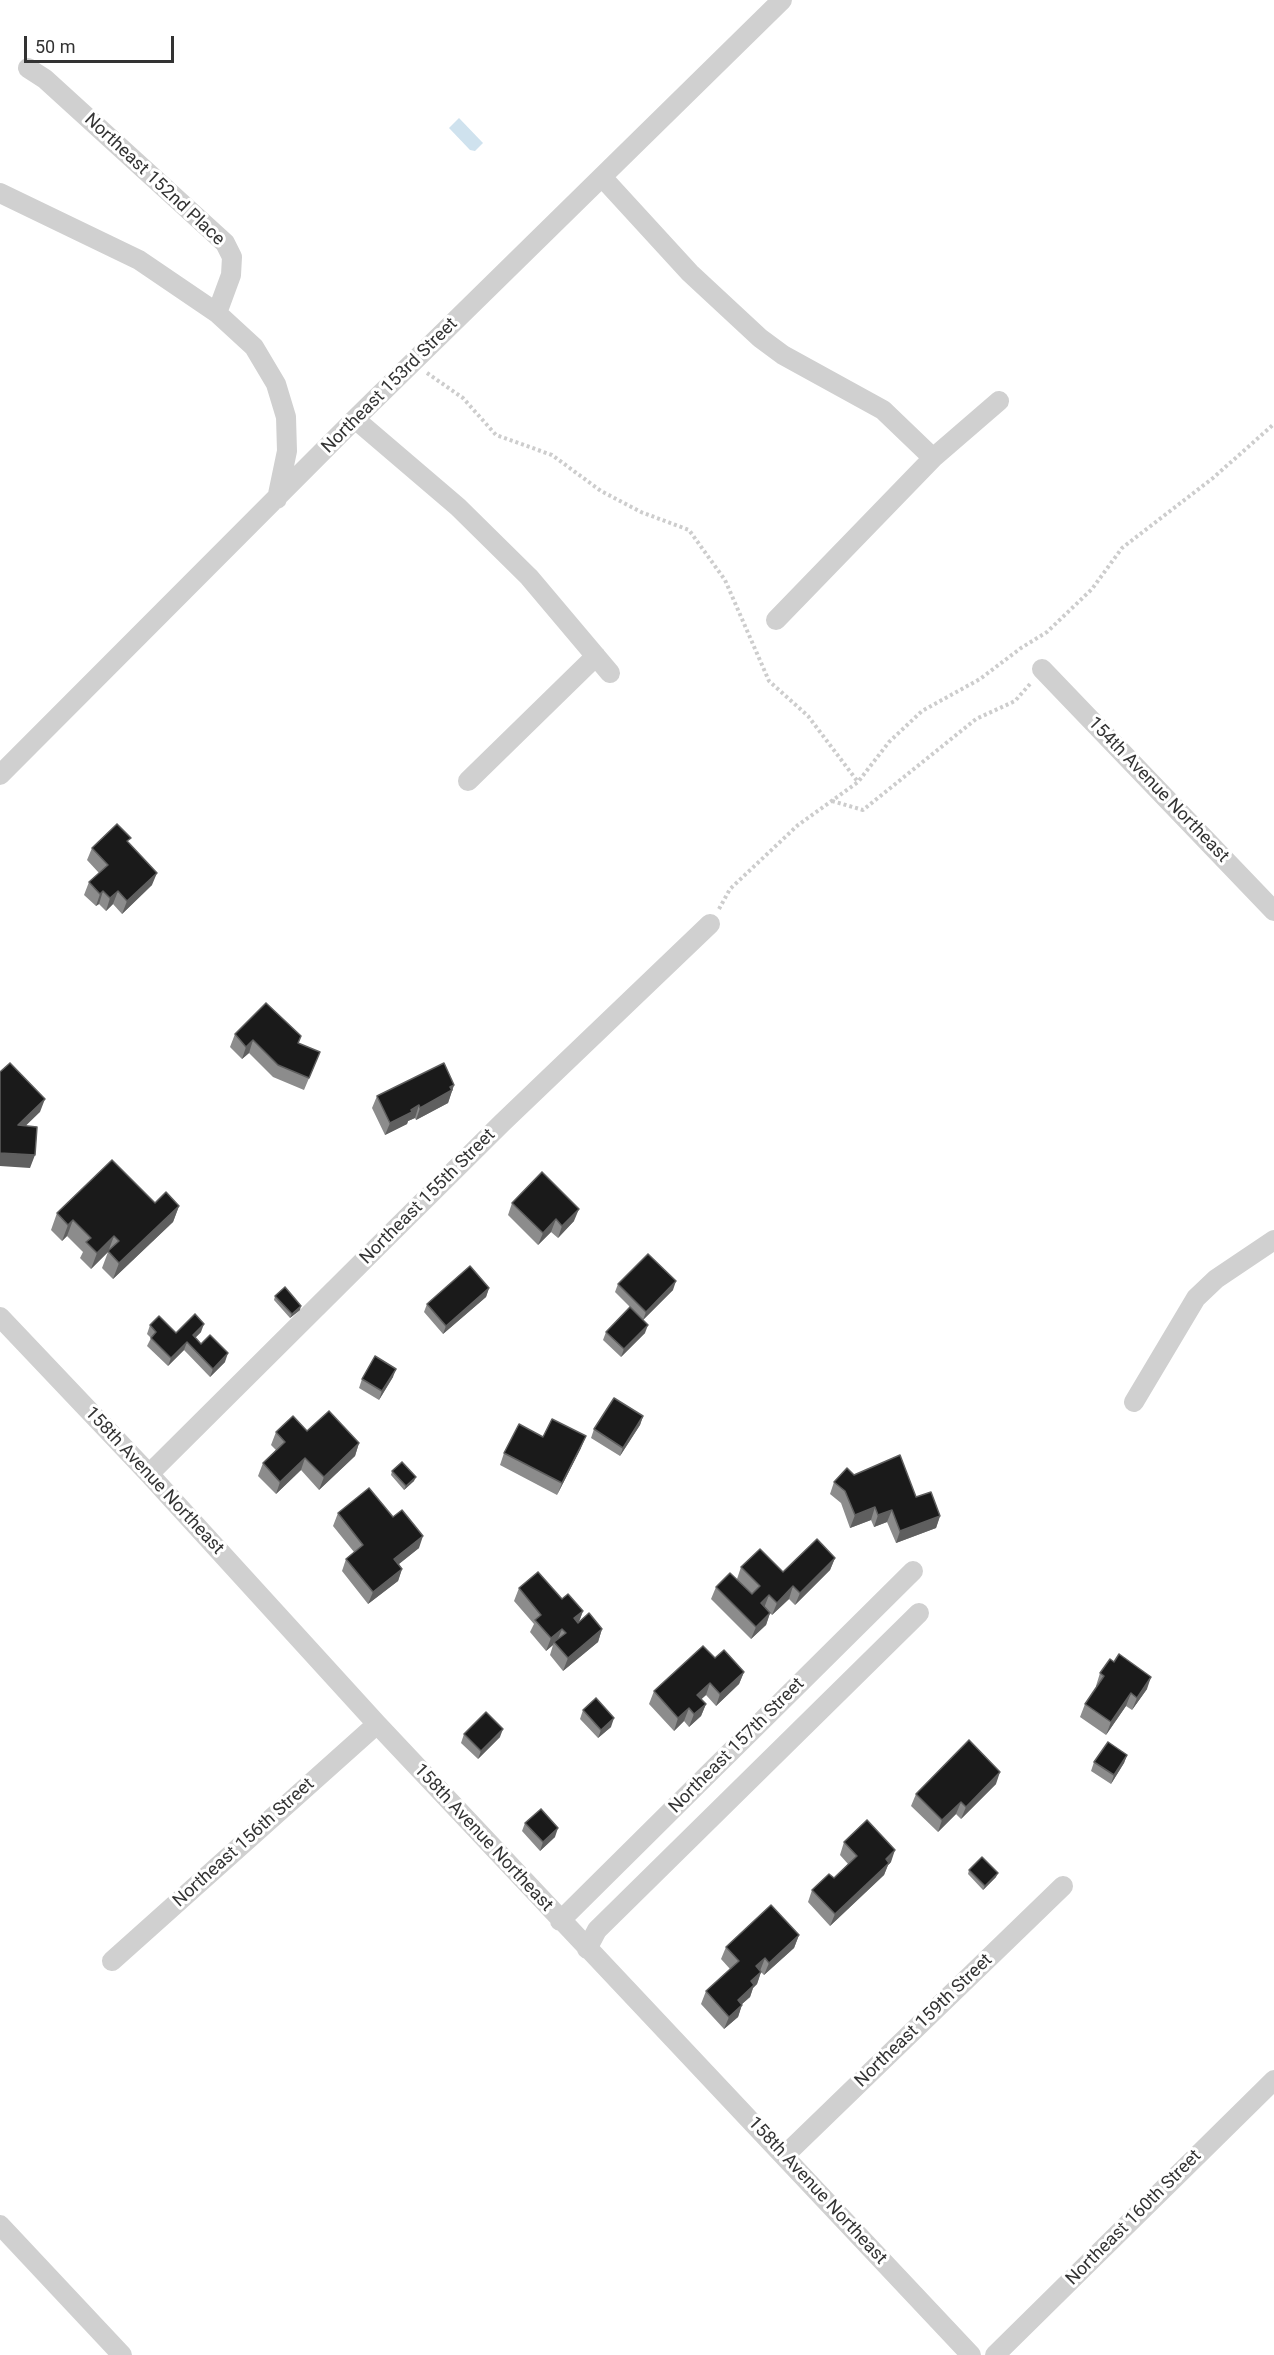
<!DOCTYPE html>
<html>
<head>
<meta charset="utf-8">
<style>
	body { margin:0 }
	#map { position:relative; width:1274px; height:2355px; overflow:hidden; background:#fff; font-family:Roboto,sans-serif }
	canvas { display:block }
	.scale { position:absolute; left:24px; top:36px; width:150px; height:27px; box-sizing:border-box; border:3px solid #333; border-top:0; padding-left:8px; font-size:18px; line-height:21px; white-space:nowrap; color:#333; -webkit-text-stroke:4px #fff; paint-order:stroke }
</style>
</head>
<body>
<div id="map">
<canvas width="1274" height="2355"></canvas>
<div class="scale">50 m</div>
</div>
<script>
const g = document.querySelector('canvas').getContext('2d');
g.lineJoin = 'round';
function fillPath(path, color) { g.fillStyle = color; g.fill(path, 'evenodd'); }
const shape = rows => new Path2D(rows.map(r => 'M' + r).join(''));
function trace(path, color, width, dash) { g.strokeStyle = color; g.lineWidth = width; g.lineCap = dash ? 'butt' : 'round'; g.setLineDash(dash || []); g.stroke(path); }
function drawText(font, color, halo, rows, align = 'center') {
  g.font = font + ' Roboto,sans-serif'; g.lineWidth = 6; g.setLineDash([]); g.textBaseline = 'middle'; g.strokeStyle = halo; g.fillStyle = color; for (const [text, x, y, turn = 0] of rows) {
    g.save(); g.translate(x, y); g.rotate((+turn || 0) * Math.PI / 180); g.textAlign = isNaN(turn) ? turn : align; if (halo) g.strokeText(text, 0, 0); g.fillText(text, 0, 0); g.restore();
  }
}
fillPath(shape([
	[459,118,483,143,475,151,470,150,449,128]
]), '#cfe2ee');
trace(shape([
	[427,373,463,398,496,435,552,455,601,491,641,512,689,530,725,580,769,681,808,716,858,782],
	[832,801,863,810,976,719,1015,701,1030,684],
	[719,909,730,889,798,825,858,782,889,742,922,711,980,679,1021,648,1047,632,1092,589,1122,548,1213,478,1274,424]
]), '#cdcdcd', 4, [3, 3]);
trace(shape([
	[28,68,45,79,225,243,232,257,231,275,217,313],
	[602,177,690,273,760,338,783,355,883,410,933,458],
	[0,193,139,260,217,313,254,347,276,384,286,417,287,451,277,499],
	[355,419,458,507,529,577,610,673],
	[776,620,933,458,999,401],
	[1042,669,1274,911],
	[0,775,355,419,782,0],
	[468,781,596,656],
	[0,1317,149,1474,377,1724,971,2355],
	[1134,1402,1196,1298,1216,1279,1274,1240],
	[149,1474,502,1123,710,924],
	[560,1921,913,1571],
	[587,1949,597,1930,919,1613],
	[112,1961,377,1724],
	[784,2156,1063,1886],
	[0,2225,122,2355],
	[995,2355,1274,2080]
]), '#d0d0d0', 20);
fillPath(shape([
	[129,843,152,885,122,914,113,904,106,911,99,904,96,906,84,895,89,882,99,873,87,860,92,848],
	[235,1034,298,1043,315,1064,304,1090,273,1077,249,1053,242,1059,230,1047],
	[454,1085,448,1103,416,1120,415,1118,408,1121,407,1124,385,1135,372,1108,377,1096],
	[155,1203,179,1206,173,1222,113,1279,102,1268,108,1252,91,1269,80,1258,83,1252,67,1236,62,1241,51,1230,57,1213],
	[512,1203,574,1221,558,1238,551,1232,538,1245,508,1215],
	[618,1284,673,1290,643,1320,615,1292],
	[489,1288,486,1297,443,1334,424,1312,427,1304],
	[275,1296,300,1310,290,1318,274,1300],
	[150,1325,176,1333,201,1332,195,1338,201,1344,225,1362,210,1377,184,1350,168,1366,147,1346,151,1338,147,1334],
	[606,1332,645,1333,621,1357,603,1340],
	[393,1377,379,1400,359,1388,362,1379],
	[643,1416,640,1425,620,1456,591,1438,594,1429],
	[307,1431,359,1443,355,1456,319,1490,301,1470,276,1494,258,1476,263,1463,276,1450,271,1445,276,1432],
	[543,1437,581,1448,557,1495,500,1465,504,1453],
	[392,1471,414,1481,404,1490,391,1475],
	[854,1475,916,1497,940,1516,936,1528,896,1543,887,1522,874,1527,871,1520,850,1528,841,1503,830,1494,834,1482],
	[338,1513,419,1548,399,1564,402,1569,398,1581,368,1604,342,1571,346,1559,354,1552,333,1526],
	[835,1558,830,1570,795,1605,789,1599,772,1615,770,1613,766,1625,751,1639,711,1599,716,1587,737,1579,741,1567,783,1572],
	[519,1588,562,1599,583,1611,579,1622,602,1629,598,1642,563,1671,550,1655,553,1645,546,1651,530,1632,534,1624,514,1601],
	[715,1658,744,1672,739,1684,716,1706,706,1695,701,1699,706,1704,701,1716,689,1727,684,1721,674,1731,649,1704,654,1691],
	[1100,1673,1147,1689,1132,1710,1126,1706,1106,1735,1080,1717,1085,1704,1097,1687,1096,1686],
	[583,1710,611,1727,598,1738,580,1719],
	[464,1734,500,1737,478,1759,461,1743],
	[1127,1755,1124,1763,1111,1784,1091,1771,1094,1762],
	[996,1784,961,1819,956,1814,938,1832,911,1806,916,1794],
	[525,1823,555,1837,540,1851,522,1831],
	[844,1842,891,1862,888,1865,884,1875,830,1926,808,1902,812,1890,834,1878,848,1864,840,1855],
	[969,1870,996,1877,983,1890,968,1874],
	[799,1935,794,1948,764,1975,761,1972,757,1984,753,1988,750,1997,742,2004,738,2017,724,2029,701,2004,706,1991,730,1969,721,1959,726,1947]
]), '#8c8c8c');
fillPath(shape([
	[157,873,152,885,122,914,127,901],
	[103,891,99,904,96,906,100,894],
	[118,891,113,904,106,911,110,898],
	[253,1040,249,1053,242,1059,246,1047],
	[454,1085,448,1103,416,1120,420,1108],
	[45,1099,40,1112,13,1138,18,1125],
	[419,1105,415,1118,408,1121,407,1124,385,1135,390,1123],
	[0,1153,35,1155,30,1168,0,1166],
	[179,1206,173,1222,113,1279,119,1263],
	[579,1209,574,1221,558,1238,562,1226],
	[556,1219,551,1232,538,1245,543,1233],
	[73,1220,67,1236,62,1241,68,1225],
	[114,1236,108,1252,91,1269,97,1253],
	[676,1281,673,1290,643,1320,646,1312],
	[489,1288,486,1297,443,1334,446,1326],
	[301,1306,300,1310,290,1318,292,1314],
	[204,1324,201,1332,189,1344,193,1335],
	[648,1325,645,1333,621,1357,624,1349],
	[187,1342,184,1350,168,1366,171,1358],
	[228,1353,225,1362,210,1377,213,1369],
	[396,1369,393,1377,379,1400,382,1391],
	[643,1416,640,1425,620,1456,623,1448],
	[586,1436,581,1448,557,1495,562,1483],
	[359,1443,355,1456,319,1490,324,1477],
	[305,1458,301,1470,276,1494,280,1482],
	[416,1477,414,1481,404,1490,406,1486],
	[875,1507,871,1520,850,1528,855,1515],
	[892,1510,887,1522,874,1527,878,1515],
	[940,1516,936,1528,896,1543,900,1531],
	[423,1536,419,1548,390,1571,394,1559],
	[835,1558,830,1570,795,1605,800,1593],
	[402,1569,398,1581,368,1604,373,1592],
	[793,1586,789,1599,772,1615,777,1603],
	[769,1595,764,1608,761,1603],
	[583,1611,578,1624,574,1618],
	[770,1613,766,1625,751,1639,756,1627],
	[562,1629,557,1641,554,1642,553,1645,546,1651,551,1638],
	[602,1629,598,1642,563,1671,568,1658],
	[744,1672,739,1684,716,1706,720,1694],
	[1151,1677,1147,1689,1132,1710,1137,1698],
	[710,1683,706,1695,693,1707,697,1695],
	[1131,1693,1126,1706,1106,1735,1111,1722],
	[706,1704,701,1716,689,1727,694,1714],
	[689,1708,684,1721,674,1731,678,1718],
	[614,1718,611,1727,598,1738,601,1730],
	[503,1729,500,1737,478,1759,481,1751],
	[1127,1755,1124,1763,1111,1784,1114,1775],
	[1000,1772,996,1784,961,1819,966,1807],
	[961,1802,956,1814,938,1832,942,1820],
	[558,1828,555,1837,540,1851,543,1842],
	[895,1850,891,1862,888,1865,884,1875,830,1926,835,1914],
	[998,1873,996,1877,983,1890,985,1886],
	[799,1935,794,1948,764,1975,769,1963],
	[765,1958,760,1971,756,1966],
	[761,1972,757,1984,753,1988,750,1997,733,2012,738,2000,751,1981],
	[742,2005,738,2017,724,2029,729,2017]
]), '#5f5f5f');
const building = shape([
	[117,824,131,838,127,841,157,873,127,901,118,891,110,898,103,891,100,894,89,882,108,865,92,848,117,824],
	[266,1003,301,1036,298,1043,320,1052,309,1078,278,1065,253,1040,246,1047,235,1034,266,1003],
	[10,1063,45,1099,18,1125,37,1127,35,1155,0,1153,0,1072,10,1063],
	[444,1063,454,1085,450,1087,452,1090,420,1108,419,1105,411,1110,412,1112,390,1123,377,1096,444,1063],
	[112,1160,155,1203,166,1192,179,1206,119,1263,108,1251,119,1241,114,1236,97,1253,86,1242,91,1238,73,1220,68,1225,57,1213,112,1160],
	[542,1172,579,1209,562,1226,556,1219,543,1233,512,1203,542,1172],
	[648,1254,676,1281,646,1312,618,1284,648,1254],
	[470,1266,489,1288,446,1326,427,1304,470,1266],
	[285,1287,301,1306,292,1314,275,1296,285,1287],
	[630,1307,648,1325,624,1349,606,1332,630,1307],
	[195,1314,204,1324,193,1335,201,1344,210,1335,228,1353,213,1369,187,1342,171,1358,151,1338,156,1332,150,1325,159,1316,176,1333,195,1314],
	[375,1356,396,1369,382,1391,362,1379,375,1356],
	[614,1398,643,1416,623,1448,594,1429,614,1398],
	[329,1411,359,1443,324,1477,305,1458,280,1482,263,1463,285,1442,276,1432,293,1416,307,1431,329,1411],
	[552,1419,586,1436,562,1483,504,1453,519,1424,543,1437,552,1419],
	[900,1455,916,1497,931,1492,940,1516,900,1531,892,1510,878,1515,875,1507,855,1515,845,1491,834,1482,847,1468,854,1475,900,1455],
	[402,1462,416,1477,406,1486,392,1471,402,1462],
	[369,1488,393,1517,402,1510,423,1536,394,1559,402,1569,373,1592,346,1559,363,1545,338,1513,369,1488],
	[817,1539,835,1558,800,1593,793,1586,777,1603,769,1595,761,1603,770,1613,756,1627,716,1587,730,1573,752,1594,760,1586,741,1567,760,1549,783,1572,817,1539],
	[538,1572,562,1599,568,1594,583,1611,574,1618,578,1623,589,1613,602,1629,568,1658,554,1642,566,1633,562,1629,551,1638,535,1620,541,1615,519,1588,538,1572],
	[703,1646,715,1658,724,1650,744,1672,720,1694,710,1683,697,1695,706,1704,694,1714,689,1708,678,1718,654,1691,703,1646],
	[1119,1654,1151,1677,1137,1698,1131,1693,1111,1722,1085,1704,1104,1676,1100,1673,1110,1659,1114,1662,1119,1654],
	[596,1698,614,1718,601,1730,583,1710,596,1698],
	[486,1712,503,1729,481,1751,464,1734,486,1712],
	[969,1740,1000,1772,966,1807,961,1802,942,1820,916,1794,969,1740],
	[1108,1742,1127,1755,1114,1775,1094,1762,1108,1742],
	[541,1809,558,1828,543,1842,525,1823,541,1809],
	[867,1820,895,1850,886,1859,889,1863,835,1914,812,1890,829,1874,834,1878,857,1856,844,1842,867,1820],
	[982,1857,998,1873,985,1886,969,1870,982,1857],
	[771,1905,799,1935,769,1963,765,1958,756,1966,761,1972,751,1981,754,1985,738,2000,742,2005,729,2017,706,1991,739,1961,726,1947,771,1905]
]);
fillPath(building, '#1a1a1a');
trace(building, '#5f5f5f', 1.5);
drawText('18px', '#333', '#fff', [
	["Northeast 152nd Place",154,180,43],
	["Northeast 153rd Street",390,386,-45],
	["154th Avenue Northeast",1158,790,46],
	["Northeast 155th Street",428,1197,-45],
	["158th Avenue Northeast",154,1481,47],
	["Northeast 157th Street",737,1746,-45],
	["158th Avenue Northeast",483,1838,47],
	["Northeast 156th Street",244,1843,-42],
	["Northeast 159th Street",924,2021,-44],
	["158th Avenue Northeast",817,2191,47],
	["Northeast 160th Street",1134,2218,-45]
]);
</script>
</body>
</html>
